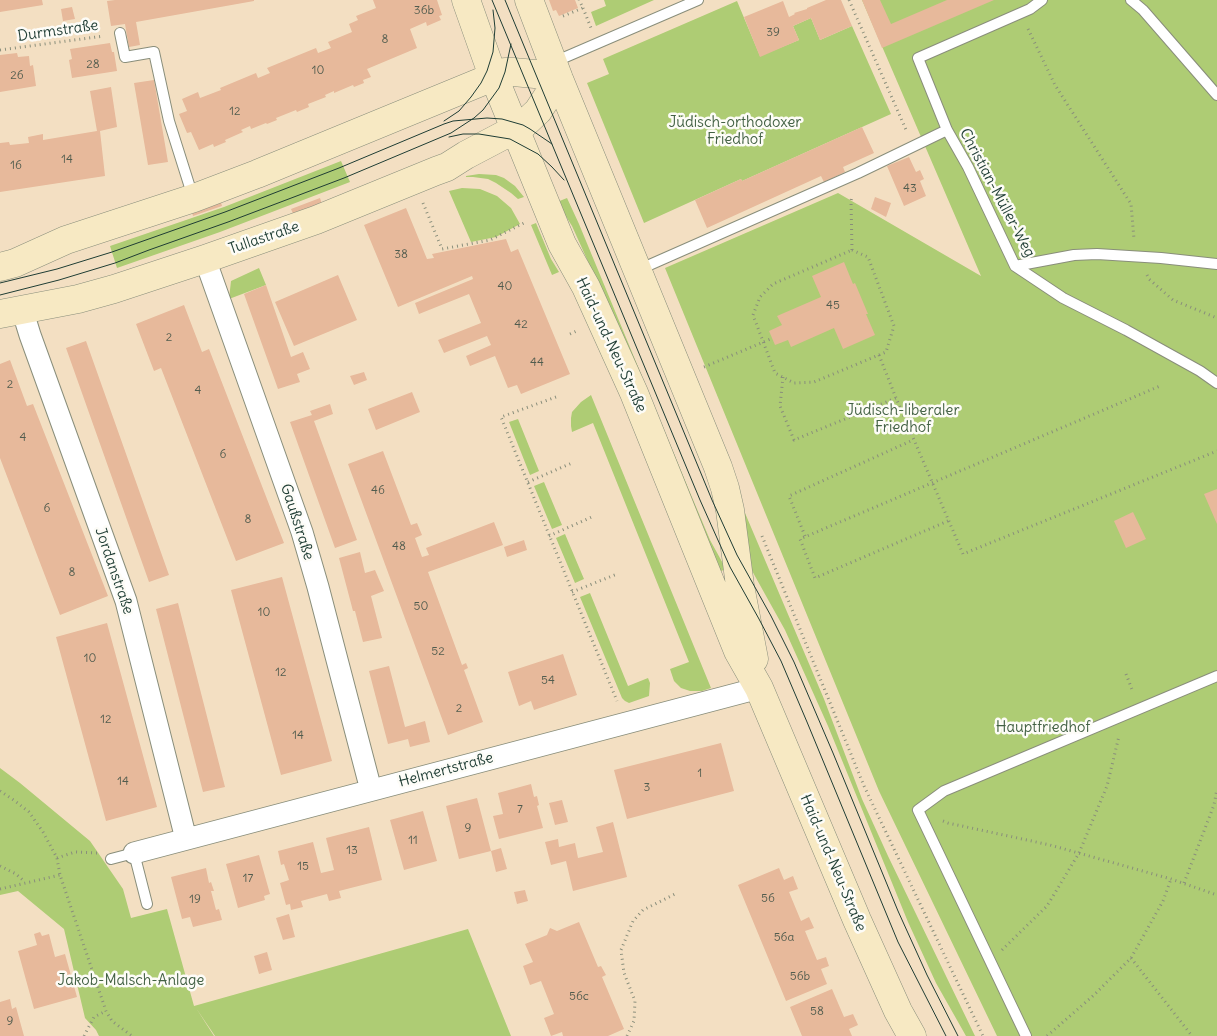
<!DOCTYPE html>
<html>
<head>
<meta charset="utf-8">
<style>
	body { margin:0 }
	canvas { display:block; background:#f3dfc2 }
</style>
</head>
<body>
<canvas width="1217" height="1036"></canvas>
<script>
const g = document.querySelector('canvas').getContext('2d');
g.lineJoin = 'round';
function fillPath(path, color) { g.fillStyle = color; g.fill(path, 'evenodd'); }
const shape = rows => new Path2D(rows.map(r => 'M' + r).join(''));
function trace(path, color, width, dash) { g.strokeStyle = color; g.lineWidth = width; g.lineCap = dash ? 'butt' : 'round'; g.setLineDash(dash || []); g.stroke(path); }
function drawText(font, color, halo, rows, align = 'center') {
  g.font = font + ' Delius,sans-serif'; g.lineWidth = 5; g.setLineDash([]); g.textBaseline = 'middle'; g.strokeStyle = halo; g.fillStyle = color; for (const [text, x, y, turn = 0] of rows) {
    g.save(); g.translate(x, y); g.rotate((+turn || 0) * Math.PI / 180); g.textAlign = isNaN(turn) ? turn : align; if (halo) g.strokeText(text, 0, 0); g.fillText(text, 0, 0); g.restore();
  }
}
fillPath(shape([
	[604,0,654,0,596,26,591,12,606,6],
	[862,0,1217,0,1217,1036,997,1036,879,791,665,268,838,193,981,276],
	[737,1,760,56,799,40,793,26,811,18,820,40,852,26,891,114,742,181,741,179,644,223,587,83,609,74,603,59],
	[341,161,350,182,220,232,117,268,110,246,224,207],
	[479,174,496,175,504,178,515,186,524,197,518,199,511,193,496,183,488,179,473,177,466,177,466,176],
	[462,188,480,189,497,196,511,208,520,224,496,237,471,242,449,191],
	[567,198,579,224,689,490,710,540,726,569,714,574,586,257,572,226,557,202],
	[536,223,551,259,559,272,552,275,531,225],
	[259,268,266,285,229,299,231,281],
	[591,395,711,688,702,691,690,691,681,688,674,681,670,669,689,662,593,423,572,432,571,426,571,418,572,412,581,402],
	[518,419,539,471,530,475,509,422],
	[544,482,562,525,552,529,534,486],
	[745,513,824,699,862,799,888,856,975,1036,966,1036,936,983,908,922,828,726,785,630,751,569,743,517],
	[565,534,584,579,575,583,556,538],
	[590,593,628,686,648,678,650,683,649,696,629,703,625,701,622,698,580,597],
	[0,768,20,783,90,841,123,889,131,918,167,909,194,1006,468,929,511,1036,215,1036,196,1008,214,1036,99,1036,96,1030,85,1018,64,929,18,891,0,895]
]), '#aecc74');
fillPath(shape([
	[0,0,42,0,43,5,0,12],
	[115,0,254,0,254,1,136,22,140,45,129,47,125,24,111,26,107,1],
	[373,0,437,0,442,15,439,16,441,20,427,26,426,22,410,29,417,48,367,69,371,77,363,80,364,83,354,87,353,85,334,93,334,91,325,95,326,97,308,104,309,107,297,112,296,110,276,118,277,120,267,124,266,123,251,129,250,126,241,130,243,132,225,140,226,142,214,147,213,144,199,150,191,132,187,133,179,114,187,111,182,99,198,92,200,98,221,90,220,88,256,73,258,78,270,73,267,68,316,48,318,53,331,48,328,42,352,32,349,24,358,20,356,16,376,8],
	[549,0,575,0,578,8,559,16,556,10,553,11],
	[826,0,841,0,852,26,820,40,811,18,793,26,799,40,760,57,744,17,783,1,789,17,795,14,794,13,807,9,807,8],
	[862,0,880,0,891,24,947,0,994,0,882,48],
	[72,7,75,19,63,21,61,9],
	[110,43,112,52,114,52,117,71,72,78,69,60,72,59,70,49],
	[17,53,18,57,29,56,30,66,33,65,36,86,0,92,0,55],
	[154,80,168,162,148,165,134,83],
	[111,87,117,127,100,131,105,176,0,192,0,143,9,142,10,145,29,143,28,137,43,134,43,140,97,131,90,91],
	[862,127,874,153,843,167,845,172,824,182,821,176,707,228,695,200,741,179,742,181],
	[909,157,916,172,920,170,924,179,920,181,926,196,904,206,887,166],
	[875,197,891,203,886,217,871,209],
	[320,198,322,204,294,216,291,209],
	[220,199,222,206,193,216,191,209],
	[406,208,427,259,434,258,432,254,506,239,511,252,518,249,570,374,521,394,517,385,508,388,495,356,470,366,466,356,491,345,487,336,444,353,438,340,481,323,469,294,419,314,415,303,473,279,472,276,398,307,364,225],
	[844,262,853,284,855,283,868,314,866,314,875,335,843,349,834,328,791,347,788,340,775,345,769,331,782,325,777,316,821,297,812,276],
	[338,275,357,320,294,346,275,302],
	[266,285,291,357,303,352,310,369,297,374,300,382,278,389,244,294],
	[184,305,202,352,209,349,284,543,236,561,161,368,154,371,136,324],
	[86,341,169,575,149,582,66,348],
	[10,360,27,406,33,404,108,596,60,615,0,458,0,364],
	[364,372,367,380,354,385,350,376],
	[412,392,420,412,376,430,368,409],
	[330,404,333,414,314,421,357,540,335,548,290,422,312,415,310,411],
	[383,451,411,525,417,523,422,535,415,538,422,557,429,555,426,548,494,522,503,545,428,572,462,665,466,663,468,668,464,670,483,722,448,735,348,464],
	[1217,489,1217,524,1204,494],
	[1133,512,1146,539,1126,548,1114,521],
	[524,540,527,550,507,557,504,547],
	[360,552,365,573,375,570,384,591,371,596,382,638,363,642,355,611,353,611,339,558],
	[282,577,332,761,281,775,231,590],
	[178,603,225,787,203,792,156,609],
	[107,623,157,807,106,821,56,637],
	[563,654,577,695,534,710,531,701,519,706,508,672],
	[389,666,405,727,425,721,430,742,410,747,408,739,388,744,369,671],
	[721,743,734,791,627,819,614,770],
	[531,784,534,797,537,796,539,805,537,806,543,828,499,839,493,816,503,814,498,793],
	[477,798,491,851,459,859,446,806],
	[562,800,568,822,555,825,549,803],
	[423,811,437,861,404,870,390,820],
	[613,822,627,877,573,891,566,861,551,865,545,842,558,839,559,847,575,843,578,858,603,852,596,827],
	[369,827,382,880,339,891,341,898,329,901,327,894,301,901,303,907,291,910,290,904,286,905,280,883,289,880,284,864,281,865,278,851,313,842,321,873,334,870,326,838],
	[501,848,507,869,496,872,491,851],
	[259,855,270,894,264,896,265,900,238,908,226,864],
	[206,868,209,883,211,882,214,891,211,891,216,910,219,909,222,920,193,927,190,917,182,919,171,877],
	[779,868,784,880,793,876,798,889,789,892,801,921,809,917,814,928,805,931,817,960,826,957,829,966,821,969,827,984,786,1001,738,885],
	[525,890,528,901,517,904,514,892],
	[289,914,295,937,283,940,276,918],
	[579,922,598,967,601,966,606,975,602,977,624,1029,608,1036,563,1036,562,1032,551,1036,544,1018,554,1014,541,981,530,985,523,966,533,962,525,944,547,935,550,928,557,931],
	[40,932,42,936,49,934,55,957,65,954,77,997,34,1009,18,951,37,945,34,934],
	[267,952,272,970,259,974,254,956],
	[832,989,844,1017,853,1014,858,1025,849,1029,852,1036,802,1036,790,1007],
	[10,999,12,1009,16,1007,24,1036,0,1036,0,1002]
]), '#e7b99b');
const lane = shape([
	[1042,0,1030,9,918,58,947,130,968,167,1015,266,1063,298,1126,330,1200,371,1217,383],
	[1131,0,1143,10,1217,95],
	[120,33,125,57,154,52,169,121,193,197],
	[554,62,698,0],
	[1015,266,1074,255,1097,254,1161,258,1217,264],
	[638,270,858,173,947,130],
	[111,859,134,853,147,904],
	[1026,1036,918,810,944,791,1217,676]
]);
const street = shape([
	[205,259,302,532,318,587,371,790],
	[22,309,30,335,126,601,186,839],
	[134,853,759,688]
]);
const secondary = shape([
	[466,0,489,65,562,244,586,287,634,393,738,651,759,688,857,920,898,1011,912,1036],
	[529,0,559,79,718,467,725,488,730,510,740,586,754,659],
	[0,267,15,263,66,240,194,198,257,174,505,72,513,72,535,74,559,79],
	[0,314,78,299,114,289,205,259,316,220,436,171,447,167,466,155,523,125,538,111,559,79]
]);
trace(lane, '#898e7b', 12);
trace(street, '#898e7b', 23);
trace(secondary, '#898e7b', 29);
trace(shape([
	[849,0,907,132],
	[583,8,591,28],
	[563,16,583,8,579,0],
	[1028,29,1055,85,1131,204,1134,239],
	[0,50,104,36],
	[423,203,442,249,490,240,524,223],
	[852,250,868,257,894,326,886,352,814,382,794,383,775,373,753,315,760,297,773,284,852,250],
	[852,250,851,201,852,196],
	[1147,275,1149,279,1173,300,1217,318],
	[570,334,579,330],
	[879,355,896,398,963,554,1217,451],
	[704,367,773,338],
	[783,377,780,406,794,440,896,398],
	[556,397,501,417,617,701],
	[528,482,572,463],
	[948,521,815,578,800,539,1160,386],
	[549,536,594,516],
	[762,536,864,786,983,1036],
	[805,536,789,496,913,440],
	[572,592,617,574],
	[1126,674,1133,692],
	[0,791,15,801,29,812,43,832,57,858,60,875,106,1011,112,1021,132,1036],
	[943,821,948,823,1050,845,1171,879,1217,895],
	[57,858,75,852,97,853],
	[0,866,16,874,25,882],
	[1184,883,1214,805,1217,789],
	[0,889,60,875],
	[1002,950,1047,906,1079,853,1107,786,1119,736],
	[1131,958,1192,1036],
	[84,1036,94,1017,106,1011],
	[627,1036,634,1021,635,1001,624,973,621,950,633,921,643,910,675,894],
	[1047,1036,1094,995,1131,958,1163,901,1171,879]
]), '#898e7b', 3, [1, 4]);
trace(lane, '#fff', 10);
trace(street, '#fff', 21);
trace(secondary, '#f7e9c3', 28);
trace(shape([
	[492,0,700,500,730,567,759,619,781,661,807,722,898,942,946,1036],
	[505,0,712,500,737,555,771,616,794,662,833,753,898,911,927,975,958,1036],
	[444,121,459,111,471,97,481,83,487,71,493,52,495,28,493,10],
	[449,137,463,134,479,134,510,139,538,154,552,167,564,180],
	[0,283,57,269,112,252,225,212,339,168,444,124,453,121,487,118,502,119,523,125,530,129,552,144],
	[0,295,59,280,115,263,149,250,228,222,344,178,451,133,474,118,483,110,499,88,505,72,511,44]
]), '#1f3d34', 1);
drawText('12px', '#515c4e', null, [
	["36b",424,11],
	["39",773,33],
	["8",385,40],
	["28",93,65],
	["10",318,71],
	["26",17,76],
	["12",235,112],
	["14",67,160],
	["16",16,166],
	["43",910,189],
	["38",401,255],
	["40",505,287],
	["45",833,306],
	["42",521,325],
	["2",169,338],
	["44",537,363],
	["2",10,385],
	["4",198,391],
	["4",23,438],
	["6",223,455],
	["46",378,491],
	["6",47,509],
	["8",248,520],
	["48",399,547],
	["8",72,573],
	["50",421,607],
	["10",264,613],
	["52",438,652],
	["10",90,659],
	["12",281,673],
	["54",548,681],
	["2",459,709],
	["12",106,720],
	["14",298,736],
	["1",700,774],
	["14",123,782],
	["3",647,788],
	["7",520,810],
	["9",468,829],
	["11",413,841],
	["13",352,851],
	["15",303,867],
	["17",248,879],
	["56",768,899],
	["19",195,900],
	["56a",784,938],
	["56b",800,977],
	["56c",579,997],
	["58",817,1012],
	["9",10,1022]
]);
drawText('15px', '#1f3d34', '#fdfcf7', [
	["Durmstraße",58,31,-8],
	["Christian-Müller-Weg",997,193,62],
	["Tullastraße",264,238,-19],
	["Haid-und-Neu-Straße",611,345,65],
	["Gaußstraße",297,522,72],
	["Jordanstraße",114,571,71],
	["Helmertstraße",446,770,-15],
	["Haid-und-Neu-Straße",833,863,67]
]);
drawText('15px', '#436144', '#fdfcf7', [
	["Jüdisch-orthodoxer",735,123],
	["Friedhof",735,140],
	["Jüdisch-liberaler",903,411],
	["Friedhof",903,428],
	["Hauptfriedhof",1043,728],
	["Jakob-Malsch-Anlage",131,981]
]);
</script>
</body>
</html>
